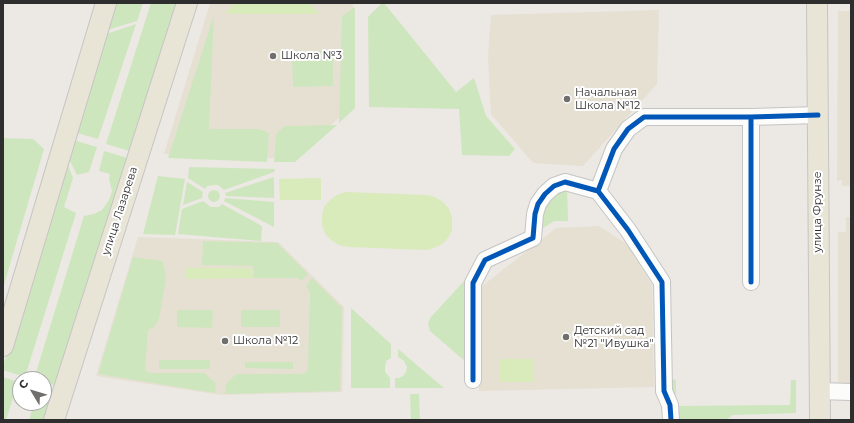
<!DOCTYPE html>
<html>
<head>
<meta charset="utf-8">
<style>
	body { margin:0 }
	#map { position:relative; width:854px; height:423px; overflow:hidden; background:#ece8e4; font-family:Montserrat,sans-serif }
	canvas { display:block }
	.frame { position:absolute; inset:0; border:4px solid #2e2e2e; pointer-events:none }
	.north { position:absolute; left:12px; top:371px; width:40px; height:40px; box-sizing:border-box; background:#fff; border:1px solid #ababab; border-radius:50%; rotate:308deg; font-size:11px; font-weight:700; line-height:16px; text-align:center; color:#2e2e2e }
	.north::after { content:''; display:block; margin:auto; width:14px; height:18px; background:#706f6e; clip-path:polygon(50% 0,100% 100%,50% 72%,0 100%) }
</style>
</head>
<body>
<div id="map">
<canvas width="854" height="423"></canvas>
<div class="frame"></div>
<div class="north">С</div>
</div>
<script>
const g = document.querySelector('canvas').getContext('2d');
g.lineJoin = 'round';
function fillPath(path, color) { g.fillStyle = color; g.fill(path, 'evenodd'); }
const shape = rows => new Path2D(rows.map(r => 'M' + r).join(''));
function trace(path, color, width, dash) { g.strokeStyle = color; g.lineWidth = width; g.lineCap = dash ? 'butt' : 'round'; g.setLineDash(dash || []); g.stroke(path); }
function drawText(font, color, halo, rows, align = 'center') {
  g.font = font + ' Montserrat,sans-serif'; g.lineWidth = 4; g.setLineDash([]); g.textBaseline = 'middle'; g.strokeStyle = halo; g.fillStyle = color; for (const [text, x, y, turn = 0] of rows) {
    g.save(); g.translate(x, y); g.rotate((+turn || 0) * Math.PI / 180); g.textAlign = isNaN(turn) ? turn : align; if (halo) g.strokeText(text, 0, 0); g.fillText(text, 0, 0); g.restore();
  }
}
fillPath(shape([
	[210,3,353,3,352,106,293,159,164,154],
	[659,10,657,84,583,166,533,163,491,114,488,56,491,15],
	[838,11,851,11,851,186,842,186,842,180,837,181],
	[846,217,851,217,851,386,838,386,838,232,846,232],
	[599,226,627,244,652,285,654,387,479,391,481,287,556,228],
	[138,237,278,242,344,307,342,392,221,395,96,376]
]), '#e6e0d3');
fillPath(shape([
	[115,3,143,3,137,21,107,30],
	[151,3,181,3,133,152,106,144],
	[382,3,384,3,456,92,474,78,486,116,515,149,509,156,462,155,459,109,369,107,368,17],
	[355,7,355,108,339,123,342,16],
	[214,15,209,129,259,129,269,133,267,162,168,158],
	[136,24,98,139,74,132,106,34],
	[292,51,333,51,333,86,293,87],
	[337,125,295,162,274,162,276,135,284,126],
	[3,138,33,139,44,149,3,288],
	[73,140,97,147,89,172,77,175,68,157],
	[104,151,131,159,59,387,44,382,44,379,34,379,84,216,94,214,102,210,109,200,112,191,109,179,110,174,99,171],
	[66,160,73,178,64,207,76,213,25,377,3,370,3,366],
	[189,167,275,169,274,172,224,190,218,185,215,185,207,186,205,189,188,178],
	[158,176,185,179,175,235,143,234],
	[274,177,274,198,226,196,225,193],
	[187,182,203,192,202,198,183,205],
	[567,186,568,221,554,221,537,232,541,205],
	'208 196a6 6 0 1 1 12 0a6 6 0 1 1-12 0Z',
	[225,198,274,202,274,227,224,201],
	[203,201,211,207,219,207,222,204,262,226,261,241,178,234,182,209],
	[203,241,277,243,308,274,301,281,299,278,254,278,253,266,202,265],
	[133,257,163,261,166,278,159,319,154,327,148,330,145,370,149,373,204,373,216,383,215,393,98,374],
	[312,278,342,308,340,391,225,394,226,384,236,374,302,374,307,372,308,368,310,292,306,286],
	[466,279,467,363,430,331,428,323,431,317],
	[351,308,391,344,391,358,386,361,385,368,385,372,390,378,390,388,351,388],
	[177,310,213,310,212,328,177,327],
	[241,310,280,310,280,327,241,327],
	[398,349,444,388,395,388,395,378,399,378,403,376,406,372,407,367,404,361,398,357],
	[159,360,210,360,210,369,159,369],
	[245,362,293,362,293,369,245,368],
	[3,377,18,382,6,420,3,420],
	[671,379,676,380,676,406,790,405,791,380,796,380,796,413,733,415,726,420,674,420],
	[44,388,58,392,49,420,29,420,34,403,44,403],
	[410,394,419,394,420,420,411,420]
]), '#cee6be');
fillPath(shape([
	[234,3,310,3,319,14,228,14,226,12],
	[321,178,321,200,280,200,279,179],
	[346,192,426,195,435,197,443,202,449,209,452,217,452,231,447,239,441,245,428,250,348,247,339,245,331,240,325,234,322,225,322,216,324,207,330,200,337,195],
	[186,268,252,268,253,278,186,279],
	[500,359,533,359,533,382,500,382]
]), '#d9eabb');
const minor = shape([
	[751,117,751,282],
	[473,380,473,283,485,260,533,238,535,214,538,204,545,194,554,186,565,182,598,191],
	[819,391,851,392],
	[671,420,670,405,664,391,662,282,628,230,598,191,614,149,628,129,644,117,751,117,818,115]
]);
const major = shape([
	[817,3,820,420],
	[3,346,106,3],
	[54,420,187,3]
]);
trace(minor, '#c5c4c5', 18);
trace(major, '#c6c5c4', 22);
trace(minor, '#fcfcfb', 16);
trace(major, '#e8e4d6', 20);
trace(shape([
	[751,117,751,282],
	[473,380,473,283,485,260,533,238,535,214,538,204,545,194,554,186,565,182,598,191],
	[671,420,670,405,664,391,662,282,628,230,598,191,614,149,628,129,644,117,751,117,818,115]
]), '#0057b8', 5);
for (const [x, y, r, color] of [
	[273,56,4,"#706f6e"],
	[567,99,4,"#706f6e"],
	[566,337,4,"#706f6e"],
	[225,341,4,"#706f6e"]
]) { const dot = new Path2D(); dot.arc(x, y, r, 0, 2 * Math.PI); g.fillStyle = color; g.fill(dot); trace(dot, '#fff', 1.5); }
drawText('11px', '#2e2e2e', '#fff', [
	["Школа №3",281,56],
	["Начальная",575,93],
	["Школа №12",575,106],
	["Детский сад",574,331],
	["№21 \"Ивушка\"",574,344],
	["Школа №12",233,341]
], 'left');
drawText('11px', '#2e2e2e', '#fff', [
	["улица Лазарева",120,211,-72],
	["улица Фрунзе",818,212,-90]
]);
</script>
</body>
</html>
